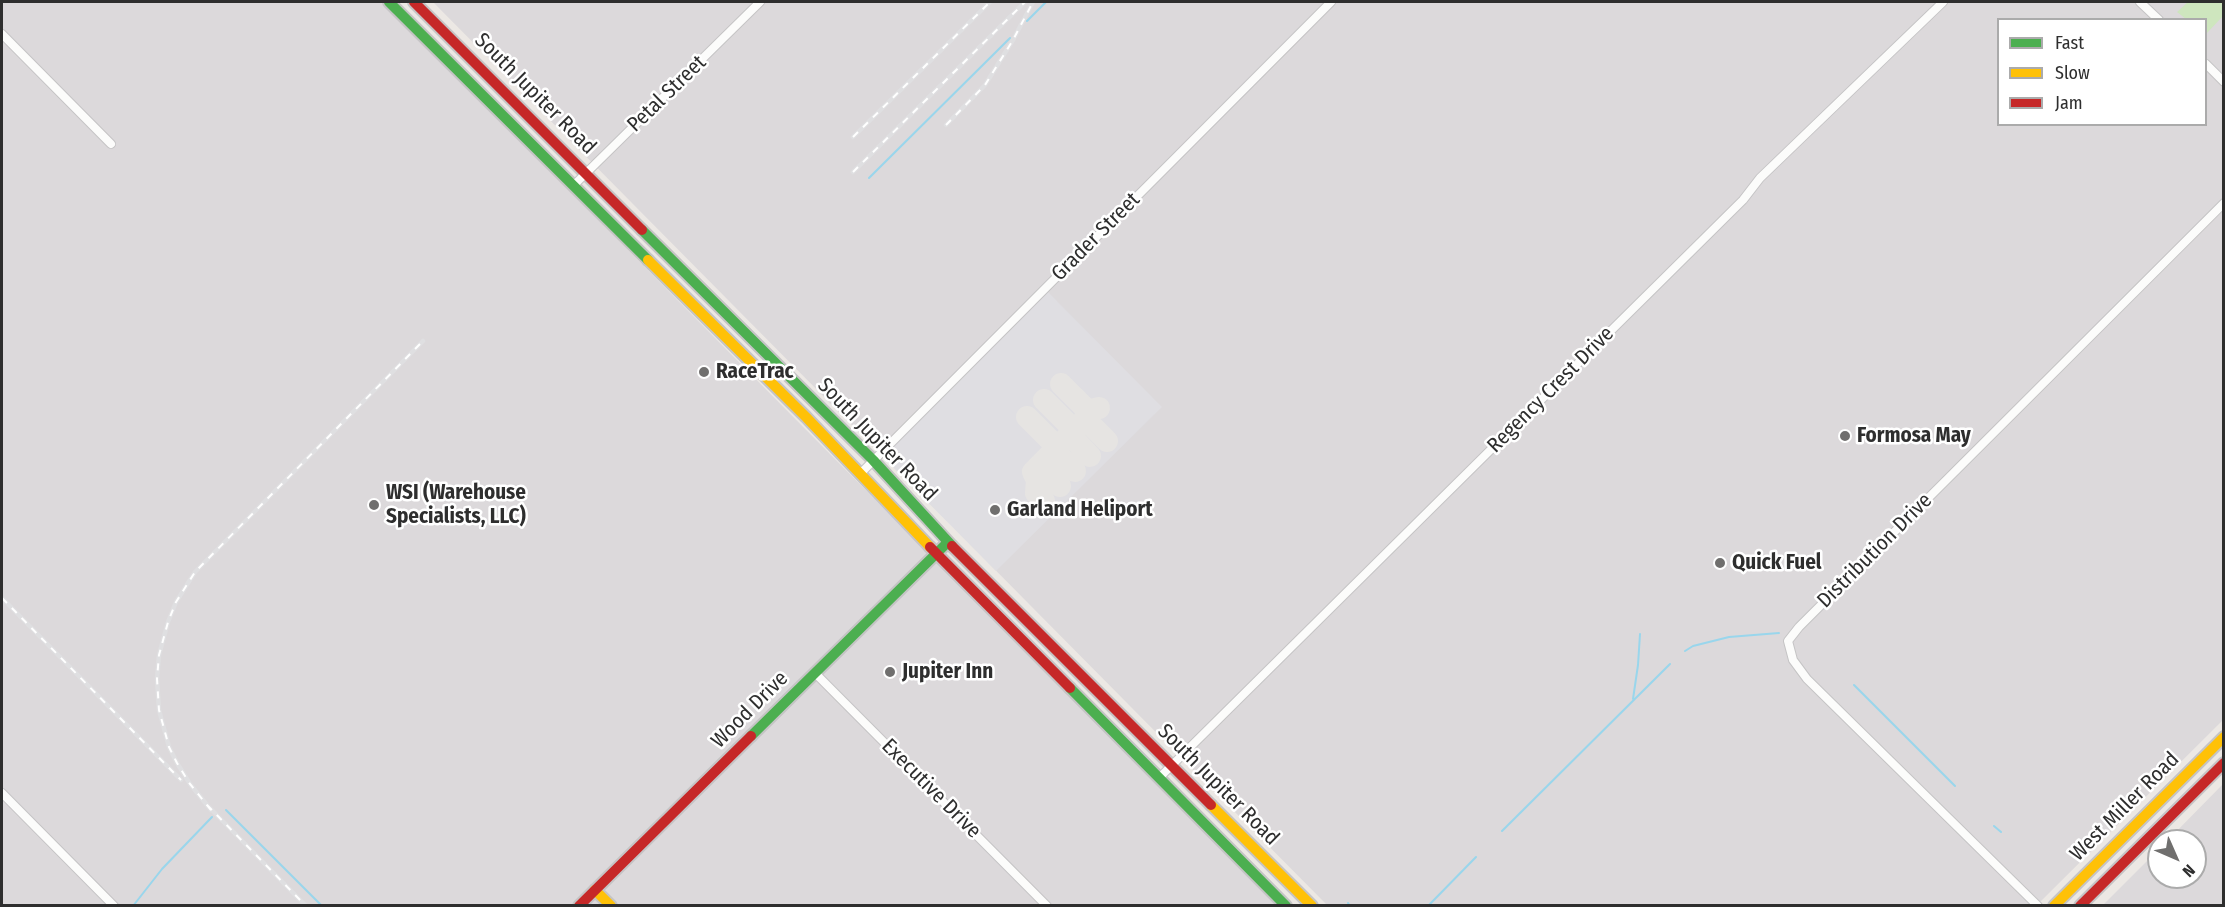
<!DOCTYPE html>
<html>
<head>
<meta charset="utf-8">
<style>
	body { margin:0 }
	#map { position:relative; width:2225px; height:907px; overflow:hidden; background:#ece8e4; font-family:"Fira Sans Condensed",sans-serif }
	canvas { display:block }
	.frame { position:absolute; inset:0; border:3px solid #2e2e2e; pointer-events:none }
	.legend { position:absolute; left:1997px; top:18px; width:210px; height:108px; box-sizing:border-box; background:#fff; border:2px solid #ababab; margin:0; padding:8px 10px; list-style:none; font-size:18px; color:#2e2e2e }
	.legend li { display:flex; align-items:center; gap:12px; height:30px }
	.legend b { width:30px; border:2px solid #ababab }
	.north { position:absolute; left:2147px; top:829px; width:60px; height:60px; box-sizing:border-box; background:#fff; border:2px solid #ababab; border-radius:50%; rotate:135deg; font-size:16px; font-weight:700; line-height:24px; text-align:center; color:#2e2e2e }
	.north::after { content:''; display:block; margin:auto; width:21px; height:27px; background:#706f6e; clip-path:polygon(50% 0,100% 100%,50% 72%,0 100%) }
</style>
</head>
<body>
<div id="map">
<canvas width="2225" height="907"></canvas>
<div class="frame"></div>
<ul class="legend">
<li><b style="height:8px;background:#4caf50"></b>Fast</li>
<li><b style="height:8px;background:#ffc107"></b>Slow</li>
<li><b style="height:8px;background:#c62828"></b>Jam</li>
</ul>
<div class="north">N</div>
</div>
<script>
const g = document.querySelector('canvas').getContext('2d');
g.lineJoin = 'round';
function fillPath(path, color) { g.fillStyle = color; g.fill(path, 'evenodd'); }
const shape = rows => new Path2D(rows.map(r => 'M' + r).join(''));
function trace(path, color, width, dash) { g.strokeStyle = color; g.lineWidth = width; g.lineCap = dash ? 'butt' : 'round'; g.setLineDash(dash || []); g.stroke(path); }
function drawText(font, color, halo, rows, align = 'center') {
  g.font = font + ' "Fira Sans Condensed",sans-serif'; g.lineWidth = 5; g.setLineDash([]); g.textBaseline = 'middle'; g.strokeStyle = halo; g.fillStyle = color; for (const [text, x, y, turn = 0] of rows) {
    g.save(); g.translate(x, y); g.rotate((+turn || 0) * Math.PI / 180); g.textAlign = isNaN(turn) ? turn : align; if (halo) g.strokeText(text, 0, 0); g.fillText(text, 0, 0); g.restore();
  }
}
fillPath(shape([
	[2,2,382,2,1278,906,2,906],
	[433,2,2223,2,2223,720,2037,905,1327,905],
	[1998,20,2206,20,2206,124,1998,124],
	[2223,784,2223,905,2103,905,2159,849,2159,877,2195,877,2195,841,2167,841]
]), '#dcd9db');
fillPath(shape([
	[1047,291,1162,407,996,571,883,457]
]), '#dfdee2');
fillPath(shape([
	[2188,2,2223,2,2223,16,2206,34,2206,20,2186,19,2177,12]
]), '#cee6be');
trace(shape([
	[1027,21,1046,2],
	[869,178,1010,38],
	[1685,651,1693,646,1729,637,1779,633],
	[1854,685,1955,786],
	[1633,699,1638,665,1640,634],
	[226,810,322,906],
	[1994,826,2001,832],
	[1502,831,1670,664],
	[1348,903,1350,906],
	[133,906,162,869,212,817],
	[1428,906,1476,857]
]), '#99d6ec', 2);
trace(shape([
	[1061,384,1088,411,1092,412],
	[1044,400,1071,427,1076,429],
	[1027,417,1054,444,1060,445],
	[1087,417,1087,421,1107,441],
	[1071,433,1072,437,1090,456],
	[1056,448,1056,453,1075,471],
	[1041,464,1042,468,1060,486],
	[1044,501,1036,493,1037,480,1033,472,1095,409,1099,408]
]), '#e6e4e2', 22);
const street = shape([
	[2140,2,2159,20],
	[2,34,111,144],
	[2206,64,2224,82],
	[573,186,760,2],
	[861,473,1331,2],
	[815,673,1047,906],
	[1159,778,1743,200,1760,178,1943,2],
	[2,793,114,906],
	[2038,906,1807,679,1793,660,1788,641,1799,627,2224,203]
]);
const fast = shape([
	[389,2,648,260],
	[642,230,873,460,952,546],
	[1070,688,1286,906],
	[751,736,948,542]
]);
const slow = shape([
	[648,260,806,417,930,547],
	[1211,805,1312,906],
	[595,890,611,906],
	[2054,906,2224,737]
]);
const jam = shape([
	[414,2,642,230],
	[952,546,1211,805],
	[930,547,1070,688],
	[579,906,751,736],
	[2080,906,2224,763]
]);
trace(street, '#c5c4c5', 10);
trace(fast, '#c5c4c5', 14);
trace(slow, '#c5c4c5', 14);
trace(jam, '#c5c4c5', 14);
trace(street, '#fcfcfb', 8);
trace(fast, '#4caf50', 10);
trace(slow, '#ffc107', 10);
trace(jam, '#c62828', 10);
const rail = shape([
	[946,125,985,85,1013,40,1033,2],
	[853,137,990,2],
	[853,172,1025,2],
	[2,598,181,780],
	[207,805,306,906],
	[211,810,190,784,177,763,169,747,159,710,157,679,159,655,168,622,176,602,195,572,423,341]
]);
trace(rail, '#dfdfe1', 4.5);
trace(rail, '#fff', 2, [7]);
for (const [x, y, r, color] of [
	[704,372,6,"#706f6e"],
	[1845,436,6,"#706f6e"],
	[374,505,6,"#706f6e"],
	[995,510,6,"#706f6e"],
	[1720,563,6,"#706f6e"],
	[890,672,6,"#706f6e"]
]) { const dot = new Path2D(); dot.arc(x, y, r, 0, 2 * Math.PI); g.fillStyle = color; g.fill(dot); trace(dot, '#fff', 2); }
drawText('21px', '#2e2e2e', '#fff', [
	["South Jupiter Road",535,94,45],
	["Petal Street",667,94,-44],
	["Grader Street",1096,237,-45],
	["Regency Crest Drive",1551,390,-45],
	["South Jupiter Road",877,440,46],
	["Distribution Drive",1875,551,-45],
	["Wood Drive",750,710,-45],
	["South Jupiter Road",1218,785,45],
	["Executive Drive",931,789,45],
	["West Miller Road",2125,807,-45]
]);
drawText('bold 21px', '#2e2e2e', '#fff', [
	["RaceTrac",716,372],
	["Formosa May",1857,436],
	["WSI (Warehouse",386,493],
	["Specialists, LLC)",386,517],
	["Garland Heliport",1007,510],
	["Quick Fuel",1732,563],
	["Jupiter Inn",902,672]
], 'left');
</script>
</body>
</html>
